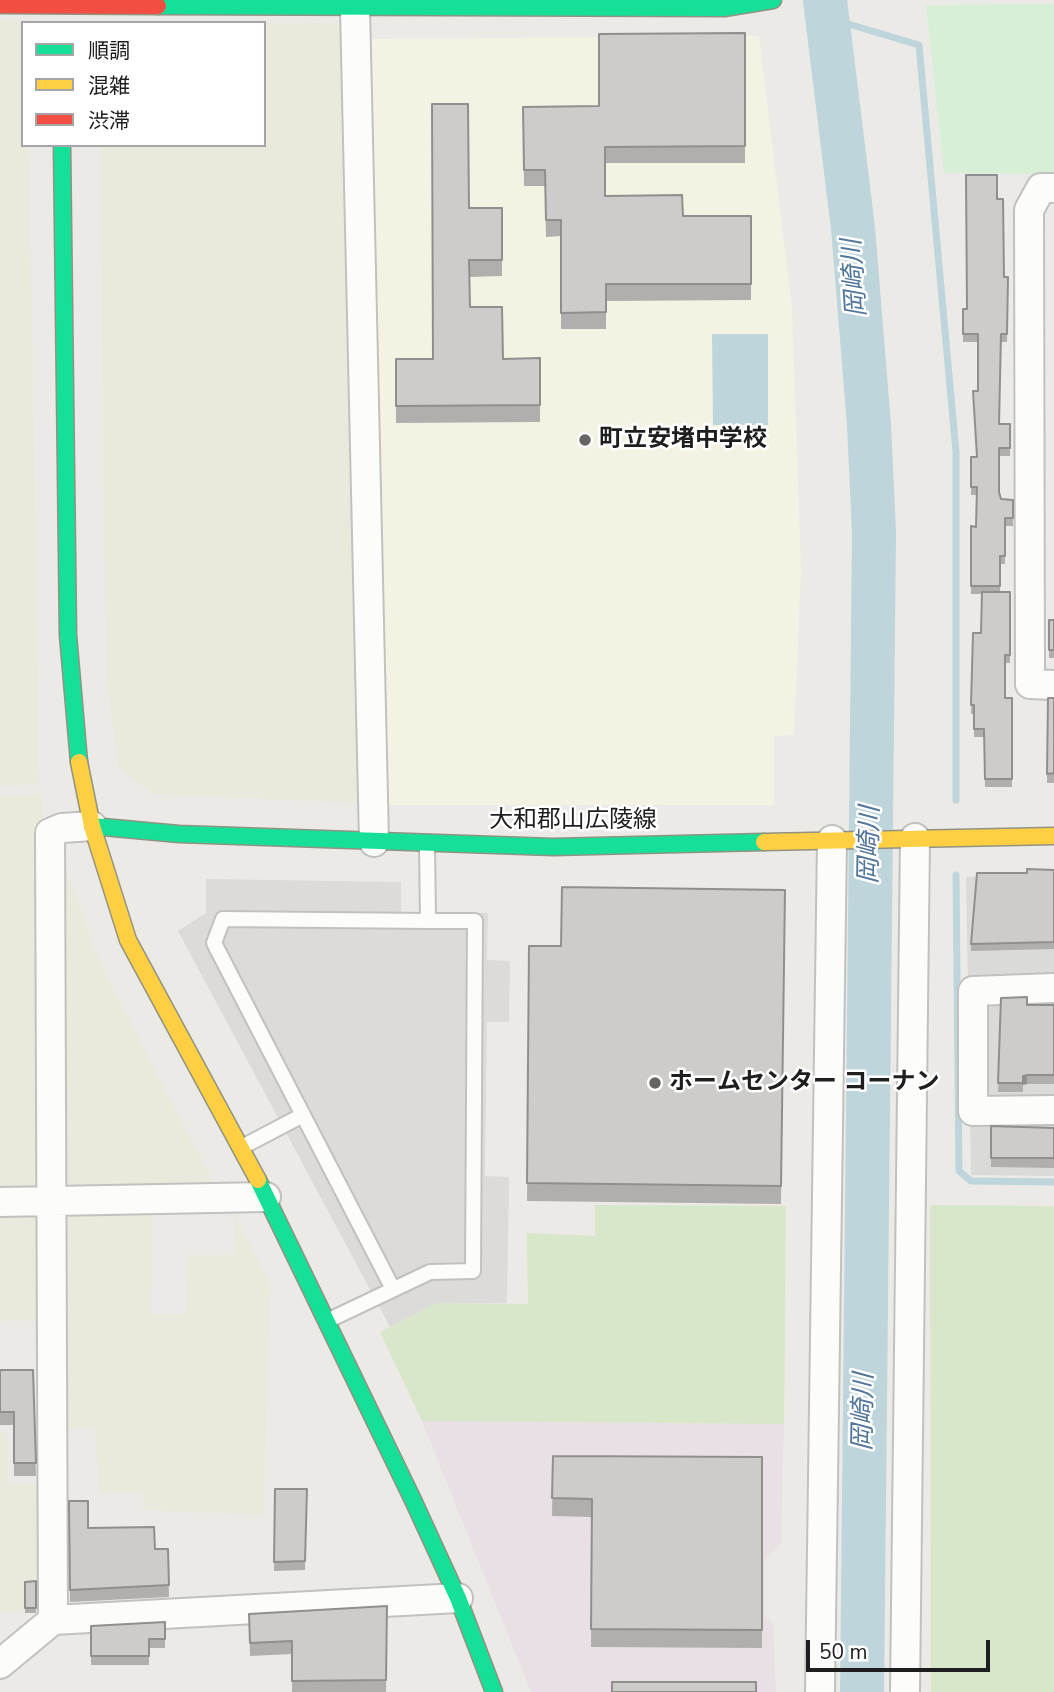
<!DOCTYPE html>
<html>
<head>
<meta charset="utf-8">
<style>
	body { margin:0 }
	#map { position:relative; width:1054px; height:1692px; overflow:hidden; background:#ebeae7; font-family:"Nunito Sans","Noto Sans JP",sans-serif }
	canvas { display:block }
	.legend { position:absolute; left:21px; top:21px; width:245px; height:126px; box-sizing:border-box; background:#fff; border:2px solid #a5a5a5; margin:0; padding:9px 12px; list-style:none; font-size:21px; color:#1e1e1e }
	.legend li { display:flex; align-items:center; gap:14px; height:35px }
	.legend b { width:35px; border:2px solid #a5a5a5 }
	.scale { position:absolute; left:806px; top:1640px; width:184px; height:32px; box-sizing:border-box; border:4px solid #1e1e1e; border-top:0; padding-left:9px; font-size:21px; line-height:24px; white-space:nowrap; color:#1e1e1e; -webkit-text-stroke:5px #fff; paint-order:stroke }
</style>
</head>
<body>
<div id="map">
<canvas width="1054" height="1692"></canvas>
<ul class="legend">
<li><b style="height:9px;background:#16e098"></b>順調</li>
<li><b style="height:9px;background:#ffcf43"></b>混雑</li>
<li><b style="height:9px;background:#f24e42"></b>渋滞</li>
</ul>
<div class="scale">50 m</div>
</div>
<script>
const g = document.querySelector('canvas').getContext('2d');
g.lineJoin = 'round';
function fillPath(path, color) { g.fillStyle = color; g.fill(path, 'evenodd'); }
const shape = rows => new Path2D(rows.map(r => 'M' + r).join(''));
function trace(path, color, width, dash) { g.strokeStyle = color; g.lineWidth = width; g.lineCap = dash ? 'butt' : 'round'; g.setLineDash(dash || []); g.stroke(path); }
function drawText(font, color, halo, rows, align = 'center') {
  g.font = font + ' "Nunito Sans","Noto Sans JP",sans-serif'; g.lineWidth = 5; g.setLineDash([]); g.textBaseline = 'middle'; g.strokeStyle = halo; g.fillStyle = color; for (const [text, x, y, turn = 0] of rows) {
    g.save(); g.translate(x, y); g.rotate((+turn || 0) * Math.PI / 180); g.textAlign = isNaN(turn) ? turn : align; if (halo) g.strokeText(text, 0, 0); g.fillText(text, 0, 0); g.restore();
  }
}
fillPath(shape([
	[1054,875,1054,1176,971,1175,966,877]
]), '#dadad8');
fillPath(shape([
	[422,1421,784,1424,781,1543,765,1559,765,1616,773,1624,776,1692,531,1692]
]), '#e8e0e5');
fillPath(shape([
	[759,36,792,309,801,570,794,735,774,736,774,805,383,805,365,39]
]), '#f4f3e3');
fillPath(shape([
	[0,19,23,23,23,145,29,145,39,784,0,786],
	[264,23,345,23,359,803,153,794,118,767,106,672,100,145,264,145],
	[42,795,43,1190,0,1195,0,796],
	[66,871,100,963,215,1186,66,1184],
	[62,1210,152,1211,151,1314,185,1314,188,1255,236,1255,233,1212,271,1286,263,1515,144,1510,143,1493,99,1493,95,1427,62,1427],
	[0,1212,39,1215,39,1320,0,1321],
	[0,1432,7,1432,8,1484,40,1484,41,1580,36,1583,37,1612,0,1612]
]), '#e9eadb');
fillPath(shape([
	[595,1205,786,1206,784,1424,422,1421,380,1332,437,1303,528,1304,527,1233,595,1236],
	[930,1205,1054,1206,1054,1692,931,1692]
]), '#d8e6c9');
fillPath(shape([
	[1054,4,1054,174,944,173,926,5]
]), '#d7efd7');
fillPath(shape([
	[206,879,401,882,401,913,488,913,487,960,510,961,509,1022,487,1022,485,1176,509,1177,507,1303,437,1303,390,1327,178,931,206,913]
]), '#dcdbda');
fillPath(shape([
	[712,334,768,334,768,425,713,425]
]), '#bed5db');
trace(shape([
	[828,18,919,45,956,452,956,800],
	[956,875,959,1171,971,1181,1054,1182]
]), '#bed5db', 7);
trace(shape([
	[825,0,853,228,869,425,874,533,862,1692]
]), '#bed5db', 44);
const lane = shape([
	[242,1147,303,1115],
	[393,1289,214,943,223,919,428,921],
	[327,1321,430,1272,473,1271,475,921,428,921,427,844]
]);
const street = shape([
	[355,8,374,842],
	[1054,188,1041,188,1029,210,1030,684,1054,685],
	[1054,988,973,991,973,1111,1054,1110],
	[0,1202,266,1197],
	[53,1620,50,833,62,828,92,826],
	[0,1664,53,1620,458,1598],
	[820,1692,832,840],
	[905,1692,915,838]
]);
const fast = shape([
	[158,6,724,8,773,0],
	[62,145,68,635,79,762],
	[92,826,179,834,553,847,764,842],
	[258,1180,412,1498,458,1598,494,1692]
]);
const slow = shape([
	[79,762,92,826,128,940,258,1180],
	[764,842,1054,836]
]);
const jam = shape([
	[0,5,158,6]
]);
trace(lane, '#c1c1bf', 18);
trace(street, '#c1c1bf', 32);
trace(fast, '#919381', 19);
trace(slow, '#919381', 19);
trace(jam, '#919381', 19);
trace(lane, '#fcfcfb', 14);
trace(street, '#fcfcfb', 28);
trace(fast, '#16e098', 16);
trace(slow, '#ffcf43', 16);
trace(jam, '#f24e42', 16);
fillPath(shape([
	[745,33,745,163,605,163,605,196,683,216,751,216,751,300,606,301,606,329,561,329,561,236,546,237,545,186,524,186,523,107,599,106],
	[997,199,1004,277,1008,277,1007,342,1001,342,999,424,1010,424,1010,456,999,456,999,492,1001,499,1013,500,1013,526,1005,526,1005,564,1000,564,1000,592,1010,592,1010,663,1005,663,1005,698,1012,698,1012,787,985,787,984,737,974,737,974,714,971,714,973,633,981,633,982,594,971,594,971,526,976,527,977,495,971,495,971,457,976,457,978,342,963,342,963,309,967,309],
	[469,208,502,208,502,276,469,277,470,307,503,359,540,358,540,422,396,423,396,359,433,359],
	[1049,620,1054,620,1054,658,1049,658],
	[1054,698,1054,783,1047,783,1047,774],
	[1054,870,1054,949,971,951,971,944,1027,873],
	[785,890,781,1204,527,1201,529,946,561,946],
	[1001,998,1027,1005,1054,1005,1054,1084,1027,1084,1023,1085,1023,1092,998,1092],
	[991,1126,1054,1128,1054,1168,991,1167],
	[0,1370,33,1370,36,1476,14,1476,14,1425,0,1425],
	[553,1456,762,1457,762,1648,591,1647,592,1517,552,1516],
	[275,1489,307,1489,305,1570,274,1571],
	[69,1501,88,1528,155,1549,168,1549,169,1597,70,1602],
	[36,1581,36,1613,25,1613,25,1582],
	[387,1606,386,1692,292,1692,292,1654,250,1656,249,1614],
	[165,1622,165,1648,149,1648,149,1665,91,1665,91,1626]
]), '#b1afae');
fillPath(shape([
	[1027,1075,1027,1084,1023,1085,1023,1076]
]), '#908f8d');
const building = shape([
	[745,33,745,146,605,147,605,196,682,195,683,216,751,216,751,284,606,284,606,312,561,313,561,220,546,220,545,170,524,170,523,107,599,106,599,34,745,33],
	[432,104,468,104,469,208,502,208,502,260,469,260,470,307,502,307,503,359,540,358,540,405,396,406,396,359,433,359,432,104],
	[966,175,997,175,997,199,1003,199,1004,277,1008,277,1007,334,1001,334,999,424,1010,424,1010,448,999,448,999,492,1001,499,1013,500,1013,518,1005,518,1005,556,1000,556,1000,586,971,586,971,526,976,527,977,487,971,487,971,457,977,457,973,391,978,391,978,334,963,334,963,309,967,309,966,175],
	[982,592,1010,592,1010,655,1005,655,1005,698,1012,698,1012,779,985,779,984,729,974,729,974,705,971,705,973,633,981,633,982,592],
	[1049,620,1054,620,1054,650,1049,650,1049,620],
	[1048,698,1054,698,1054,773,1047,774,1048,698],
	[1027,869,1054,870,1054,942,971,944,977,873,1027,873,1027,869],
	[562,887,785,890,781,1186,527,1183,529,946,561,946,562,887],
	[1027,997,1027,1005,1054,1005,1054,1075,1027,1075,1023,1076,1023,1083,998,1083,1001,998,1027,997],
	[991,1126,1054,1128,1054,1158,991,1158,991,1126],
	[0,1370,33,1370,36,1463,14,1463,14,1412,0,1412,0,1370],
	[553,1456,762,1457,762,1630,591,1629,592,1499,552,1498,553,1456],
	[275,1489,307,1489,305,1561,274,1562,275,1489],
	[69,1501,88,1501,88,1528,154,1527,155,1549,168,1549,169,1585,70,1590,69,1501],
	[36,1581,36,1608,25,1608,25,1582,36,1581],
	[387,1606,386,1680,292,1681,292,1641,250,1643,249,1614,387,1606],
	[165,1622,165,1639,149,1639,149,1656,91,1656,91,1626,165,1622],
	[612,1682,756,1682,756,1692,612,1692,612,1682]
]);
fillPath(building, '#ceccca');
trace(building, '#908f8d', 2);
for (const [x, y, r, color] of [
	[585,440,7,"#666564"],
	[655,1083,7,"#666564"]
]) { const dot = new Path2D(); dot.arc(x, y, r, 0, 2 * Math.PI); g.fillStyle = color; g.fill(dot); trace(dot, '#fff', 2.5); }
drawText('bold 24px', '#1e1e1e', '#fff', [
	["町立安堵中学校",599,440],
	["ホームセンター コーナン",669,1083]
], 'left');
drawText('24px', '#1e1e1e', '#fff', [
	["大和郡山広陵線",573,821]
]);
drawText('italic 26px', '#52769b', '#fff', [
	["岡崎川",856,278,-94],
	["岡崎川",871,845,-89],
	["岡崎川",865,1412,-89]
]);
</script>
</body>
</html>
